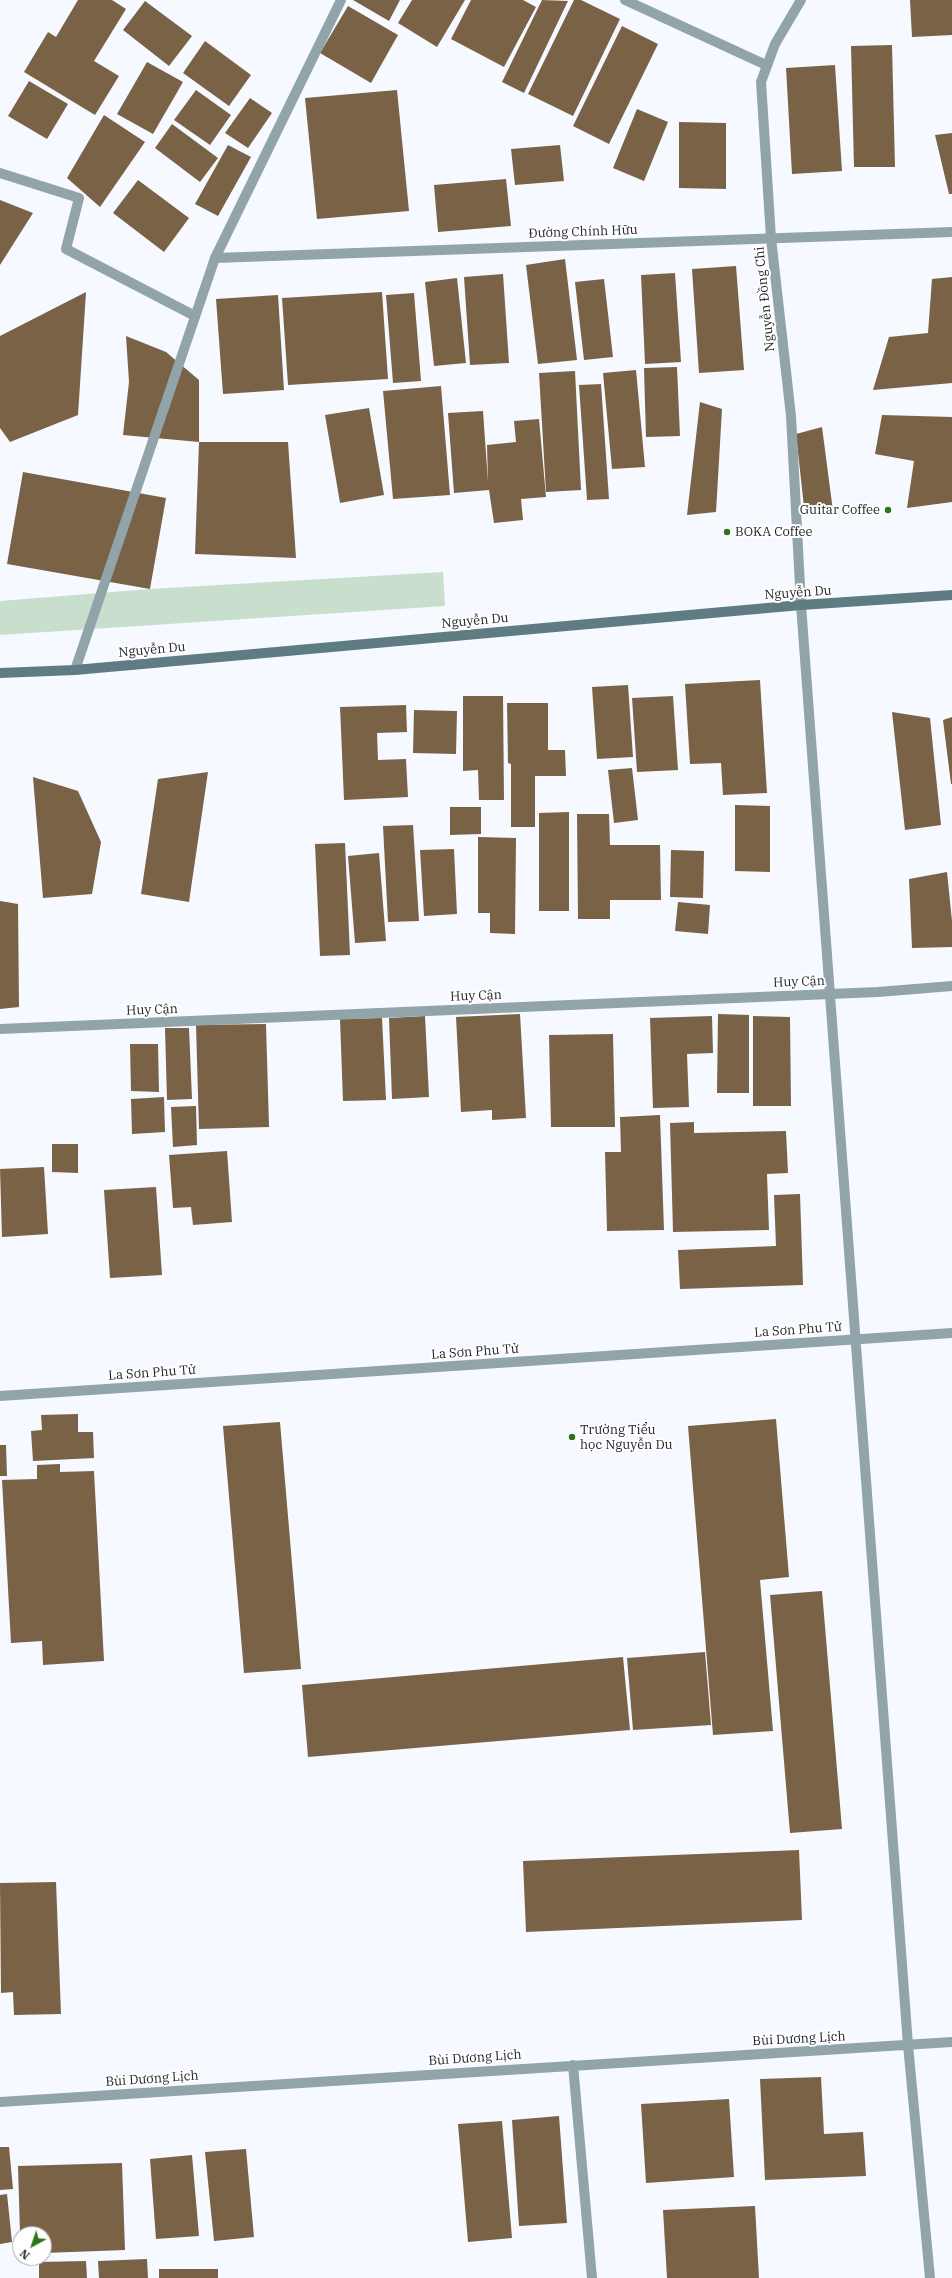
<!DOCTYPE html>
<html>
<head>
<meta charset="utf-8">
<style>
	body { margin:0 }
	#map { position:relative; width:952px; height:2278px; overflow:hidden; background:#f6f9ff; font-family:"IBM Plex Serif",serif }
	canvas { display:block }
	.north { position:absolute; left:12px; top:2226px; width:40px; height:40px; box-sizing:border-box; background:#fff; border:1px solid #a7a8aa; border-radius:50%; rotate:220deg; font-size:11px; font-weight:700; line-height:16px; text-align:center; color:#24262a }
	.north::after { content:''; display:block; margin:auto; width:14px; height:18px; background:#2c7519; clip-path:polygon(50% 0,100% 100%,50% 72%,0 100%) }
</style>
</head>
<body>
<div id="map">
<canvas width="952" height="2278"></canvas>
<div class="north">N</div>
</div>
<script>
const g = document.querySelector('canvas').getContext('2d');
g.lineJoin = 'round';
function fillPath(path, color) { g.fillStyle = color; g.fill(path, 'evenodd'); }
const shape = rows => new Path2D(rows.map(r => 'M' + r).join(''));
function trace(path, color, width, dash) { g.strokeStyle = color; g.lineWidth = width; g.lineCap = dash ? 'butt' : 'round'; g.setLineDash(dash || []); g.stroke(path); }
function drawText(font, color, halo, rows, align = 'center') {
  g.font = font + ' "IBM Plex Serif",serif'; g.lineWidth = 4; g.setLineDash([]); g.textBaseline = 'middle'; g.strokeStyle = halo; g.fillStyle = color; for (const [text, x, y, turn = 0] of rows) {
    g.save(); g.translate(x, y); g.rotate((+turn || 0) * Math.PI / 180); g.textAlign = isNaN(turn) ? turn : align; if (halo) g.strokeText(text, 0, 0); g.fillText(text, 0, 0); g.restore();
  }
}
fillPath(shape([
	[443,572,445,606,0,635,0,601,150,589]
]), '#c8dfce');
fillPath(shape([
	[78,0,112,0,126,9,94,61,119,76,95,115,24,72,48,32,56,37],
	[353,0,400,0,389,21],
	[412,0,465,0,437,47,398,23],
	[471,0,523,0,536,7,504,67,451,39],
	[542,0,568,1,524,93,502,82],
	[574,0,581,0,620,19,573,116,528,94],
	[910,0,952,0,952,35,912,37],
	[145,1,192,36,169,66,123,30],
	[348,6,398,35,371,83,320,53],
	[622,26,658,44,609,144,573,126],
	[205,41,251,75,229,106,183,73],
	[892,45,895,167,854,167,851,46],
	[147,62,183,82,153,134,117,114],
	[835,65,842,171,792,174,786,68],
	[29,81,68,104,47,139,8,116],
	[196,90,231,115,210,145,174,120],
	[397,90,409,211,317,219,305,98],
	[250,98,272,113,248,148,225,133],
	[637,109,668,122,644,181,613,168],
	[104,115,145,142,100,207,67,178],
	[679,122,726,123,726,189,679,188],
	[172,124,218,158,200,182,155,148],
	[952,133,952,194,949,194,935,135],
	[228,145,251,157,218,216,195,204],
	[560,145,564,181,515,185,511,149],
	[506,179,511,226,438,232,434,185],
	[138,180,189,218,164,252,113,213],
	[0,200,33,213,0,265],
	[565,259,577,360,538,364,526,265],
	[736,266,744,370,699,373,692,269],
	[675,273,681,362,645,364,641,275],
	[503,274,509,363,470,365,464,277],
	[952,277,952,383,873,390,889,337,928,333,932,279],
	[457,278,466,363,434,366,425,282],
	[604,279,613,357,584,360,575,282],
	[86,292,78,415,10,442,0,428,0,336],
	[382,292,388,379,288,385,282,298],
	[414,293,421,381,393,383,386,295],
	[278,295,284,390,223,394,216,299],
	[126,336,166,352,199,380,199,442,123,435,129,382],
	[677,367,680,436,646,437,644,368],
	[636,370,645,467,612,469,603,373],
	[575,371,581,490,546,492,539,373],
	[601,384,609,499,587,500,579,385],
	[441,386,450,495,393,499,383,391],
	[700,402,722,409,716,512,687,515],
	[369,408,384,495,340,503,325,415],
	[483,411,488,482,487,445,516,442,514,421,539,419,546,497,521,499,523,520,494,523,489,490,454,493,448,413],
	[882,415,952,417,952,502,907,508,914,461,875,454],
	[822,427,833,511,804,507,796,434],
	[199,442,288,442,296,558,195,554],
	[23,472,166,498,150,589,7,564],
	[760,680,767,793,723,795,721,763,690,764,685,684],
	[628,685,633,757,597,759,592,687],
	[463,696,503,696,504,800,479,800,478,770,463,771],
	[673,696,678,770,637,772,632,698],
	[507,703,548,703,548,750,565,750,566,776,535,776,535,827,511,827,511,764,508,763],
	[406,705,407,732,377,733,378,760,406,759,408,797,344,800,340,707],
	[414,710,457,711,456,754,413,753],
	[892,712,930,718,941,825,905,830],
	[952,717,952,784,951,784,943,720],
	[632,768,638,820,614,823,608,770],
	[208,772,189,902,141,894,158,779],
	[33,777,78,791,101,842,92,894,43,898],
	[735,805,770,806,770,872,735,871],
	[450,807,481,807,481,834,450,835],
	[569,812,569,911,539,911,539,813],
	[577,814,609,814,610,845,660,845,661,900,610,900,610,919,578,919],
	[413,825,419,921,388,922,383,826],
	[478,837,516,838,515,934,490,933,490,913,478,913],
	[345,843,350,955,320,956,315,844],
	[454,849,457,914,424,916,420,850],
	[671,850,704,851,703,898,670,897],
	[379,853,386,941,355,943,348,856],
	[947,872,952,921,952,947,912,948,909,879],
	[0,901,18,904,19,1007,0,1009],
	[678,902,710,905,708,934,675,931],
	[520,1014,526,1118,492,1120,492,1110,461,1112,456,1017],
	[718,1014,749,1015,749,1093,717,1093],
	[425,1016,429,1097,392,1099,389,1018],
	[712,1016,713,1053,687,1054,689,1107,653,1108,650,1018],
	[753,1016,790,1017,791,1106,753,1106],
	[382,1018,386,1100,343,1101,340,1019],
	[266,1024,269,1127,199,1129,196,1025],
	[165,1028,189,1028,192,1099,167,1100],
	[613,1034,615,1127,551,1127,549,1035],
	[130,1044,158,1044,159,1092,131,1091],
	[164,1097,165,1132,132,1134,131,1099],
	[196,1106,197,1145,173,1147,171,1107],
	[660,1115,664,1230,607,1231,605,1152,621,1152,620,1117],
	[694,1122,694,1133,786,1131,788,1173,767,1174,769,1230,673,1232,670,1123],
	[52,1144,78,1144,78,1173,52,1172],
	[227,1151,232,1222,193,1225,191,1207,173,1208,169,1155],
	[44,1167,48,1234,2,1237,0,1169],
	[156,1187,162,1275,110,1278,104,1190],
	[800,1194,803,1285,680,1289,678,1250,776,1246,774,1195],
	[78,1414,78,1432,93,1432,94,1458,33,1461,31,1431,42,1430,41,1415],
	[776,1419,789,1577,760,1580,773,1731,713,1735,688,1426],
	[280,1422,301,1669,244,1673,223,1426],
	[0,1445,6,1445,7,1476,0,1476],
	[60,1464,60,1472,94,1471,104,1661,43,1665,42,1641,11,1643,2,1480,37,1479,37,1465],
	[822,1591,842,1829,790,1833,770,1595],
	[705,1652,711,1725,633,1730,627,1658],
	[623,1657,630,1730,308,1757,302,1685],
	[799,1850,802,1920,526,1932,523,1861],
	[56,1882,61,2014,14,2015,13,1992,1,1993,0,1883],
	[821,2077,824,2134,863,2132,866,2176,765,2180,760,2079],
	[729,2099,734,2177,646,2183,641,2104],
	[559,2116,567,2223,519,2226,512,2120],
	[502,2121,512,2238,468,2242,458,2124],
	[0,2147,9,2147,13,2189,0,2190],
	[246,2149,254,2237,214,2241,205,2152],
	[192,2155,199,2236,156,2239,150,2159],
	[122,2163,125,2250,44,2253,44,2234,20,2234,18,2166],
	[7,2194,12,2242,0,2244,0,2195],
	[755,2206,759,2278,667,2278,663,2210],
	[147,2259,148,2278,99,2278,98,2261],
	[86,2261,87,2278,39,2278,39,2262],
	[159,2269,218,2269,218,2278,159,2278]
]), '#7a6246');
trace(shape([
	[625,0,766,65],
	[801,605,791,416,771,238,761,82,775,44,801,0],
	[75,670,215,258,341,0]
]), '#91a4a9', 10);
trace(shape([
	[0,173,79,198,66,249,195,316],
	[215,258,952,232],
	[801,605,908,2045,930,2278],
	[0,1029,878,992,952,986],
	[0,1396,952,1333],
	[573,2065,592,2278],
	[0,2102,952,2042]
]), '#91a4a9', 10);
trace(shape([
	[0,673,75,670,801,605,952,595]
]), '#5f7c83', 10);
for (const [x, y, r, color] of [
	[888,510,4,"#2c7519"],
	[727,532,4,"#2c7519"],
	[572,1437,4,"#2c7519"]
]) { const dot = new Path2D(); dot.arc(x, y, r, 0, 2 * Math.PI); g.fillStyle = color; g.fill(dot); trace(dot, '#fff', 1.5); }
drawText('13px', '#24262a', '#fff', [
	["Đường Chính Hữu",583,232,-2],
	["Nguyễn Đồng Chi",765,299,-96],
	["Nguyễn Du",798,593,-4],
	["Nguyễn Du",475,621,-5],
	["Nguyễn Du",152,650,-5],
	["Huy Cận",799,982,-2],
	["Huy Cận",476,996,-2],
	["Huy Cận",152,1010,-2],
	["La Sơn Phu Tử",798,1330,-4],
	["La Sơn Phu Tử",475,1352,-4],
	["La Sơn Phu Tử",152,1373,-4],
	["Bùi Dương Lịch",799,2039,-3],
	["Bùi Dương Lịch",475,2058,-4],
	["Bùi Dương Lịch",152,2079,-4]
]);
drawText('13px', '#24262a', '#fff', [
	["Guitar Coffee",880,510,"right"],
	["BOKA Coffee",735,532],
	["Trường Tiểu",580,1430],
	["học Nguyễn Du",580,1445]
], 'left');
</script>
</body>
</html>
